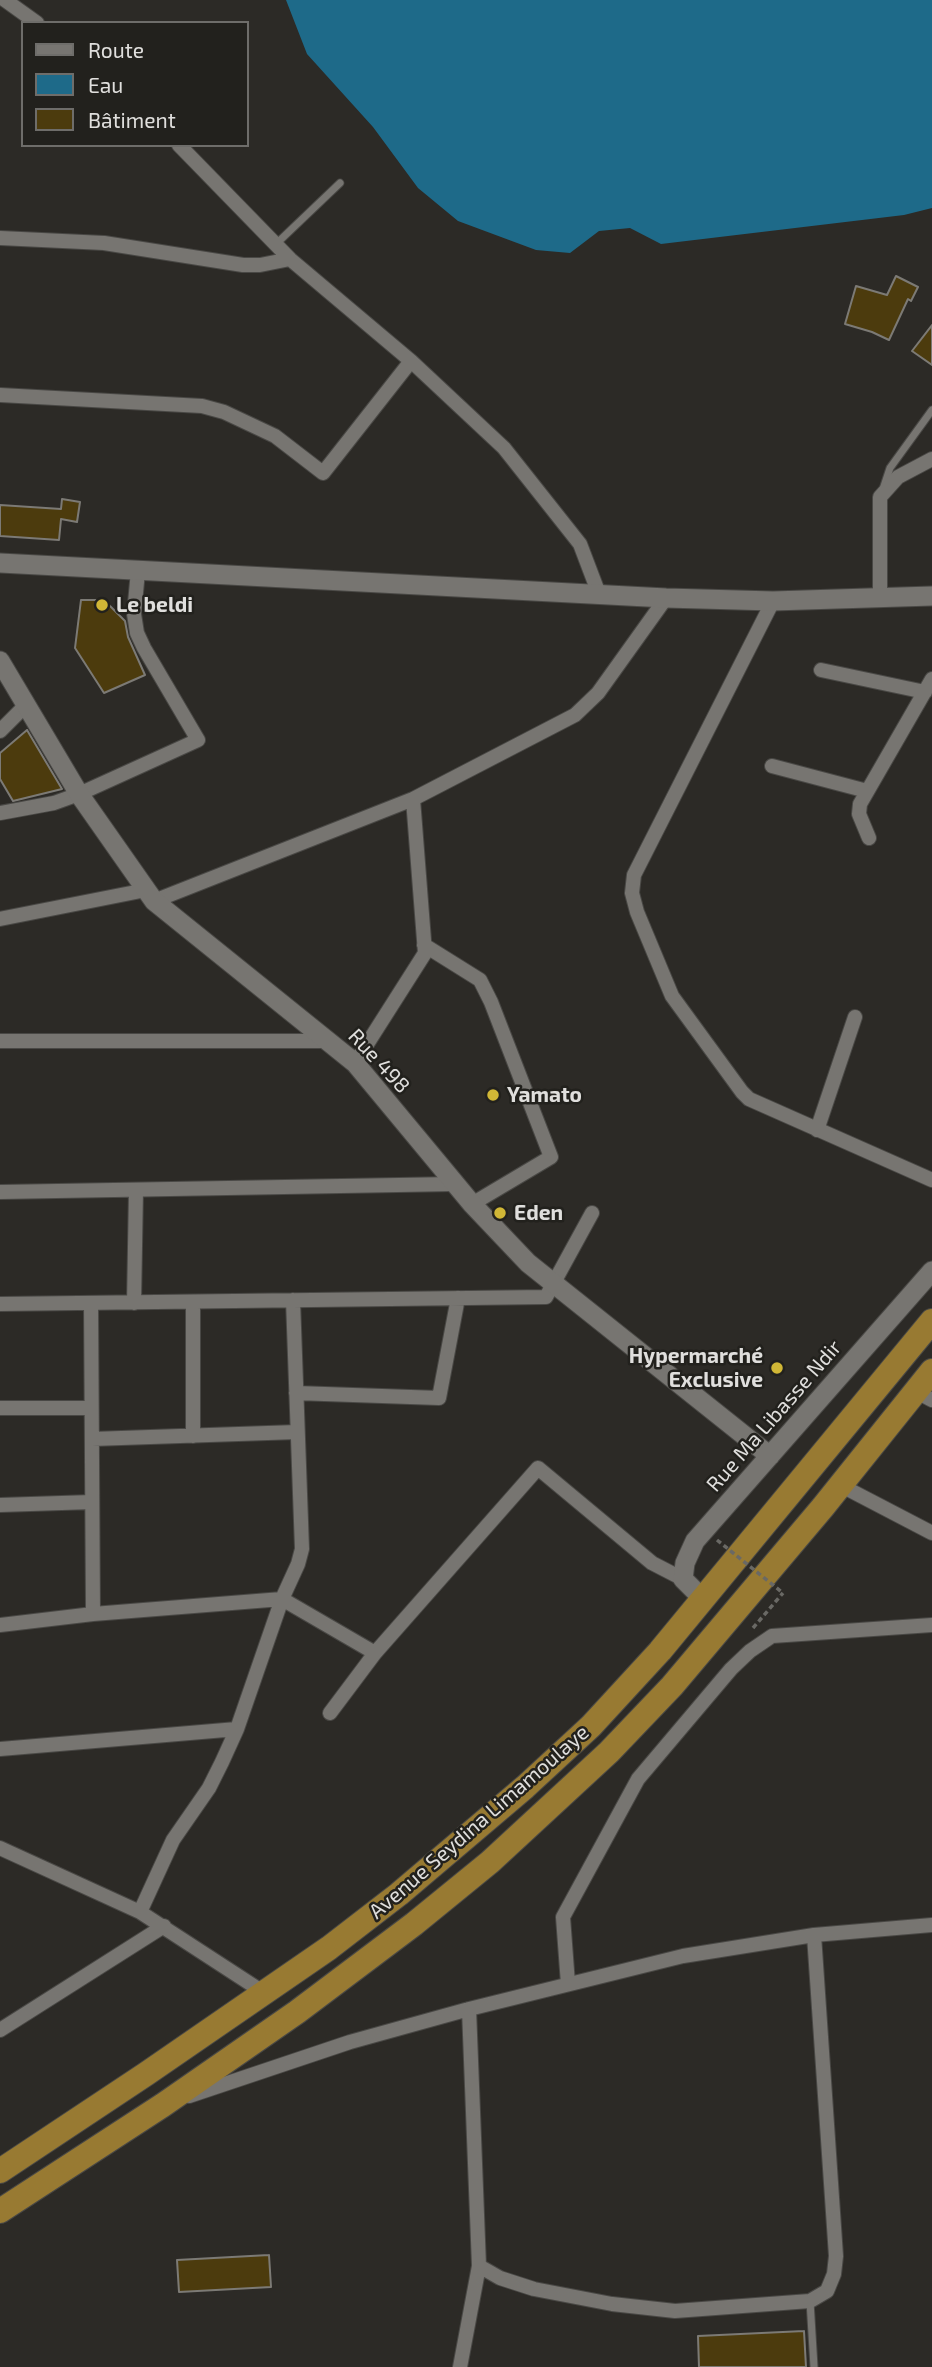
<!DOCTYPE html>
<html>
<head>
<meta charset="utf-8">
<style>
	body { margin:0 }
	#map { position:relative; width:932px; height:2367px; overflow:hidden; background:#2c2a26; font-family:"Exo 2",sans-serif }
	canvas { display:block }
	.legend { position:absolute; left:21px; top:21px; width:228px; height:126px; box-sizing:border-box; background:#22211d; border:2px solid #6e6d6a; margin:0; padding:9px 12px; list-style:none; font-size:21px; color:#e0dfdd }
	.legend li { display:flex; align-items:center; gap:14px; height:35px }
	.legend b { width:35px; border:2px solid #6e6d6a }
</style>
</head>
<body>
<div id="map">
<canvas width="932" height="2367"></canvas>
<ul class="legend">
<li><b style="height:9px;background:#777571"></b>Route</li>
<li><b style="height:19px;background:#1e6a89"></b>Eau</li>
<li><b style="height:19px;background:#4c3b0d"></b>Bâtiment</li>
</ul>
</div>
<script>
const g = document.querySelector('canvas').getContext('2d');
g.lineJoin = 'round';
function fillPath(path, color) { g.fillStyle = color; g.fill(path, 'evenodd'); }
const shape = rows => new Path2D(rows.map(r => 'M' + r).join(''));
function trace(path, color, width, dash) { g.strokeStyle = color; g.lineWidth = width; g.lineCap = dash ? 'butt' : 'round'; g.setLineDash(dash || []); g.stroke(path); }
function drawText(font, color, halo, rows, align = 'center') {
  g.font = font + ' "Exo 2",sans-serif'; g.lineWidth = 5; g.setLineDash([]); g.textBaseline = 'middle'; g.strokeStyle = halo; g.fillStyle = color; for (const [text, x, y, turn = 0] of rows) {
    g.save(); g.translate(x, y); g.rotate((+turn || 0) * Math.PI / 180); g.textAlign = isNaN(turn) ? turn : align; if (halo) g.strokeText(text, 0, 0); g.fillText(text, 0, 0); g.restore();
  }
}
fillPath(shape([
	[286,0,932,0,932,208,904,215,661,244,630,228,599,231,570,253,536,250,458,221,418,188,373,127,307,54]
]), '#1e6a89');
const building = shape([
	[896,276,918,287,911,301,908,299,889,340,872,332,845,324,856,286,887,295,896,276],
	[932,325,932,365,912,351,932,325],
	[62,499,80,502,77,522,61,519,59,540,0,536,0,505,61,509,62,499],
	[81,600,104,600,125,621,128,637,145,675,104,693,75,648,81,600],
	[27,730,62,789,13,801,0,779,0,753,27,730],
	[269,2255,271,2287,179,2292,177,2260,269,2255],
	[804,2331,806,2367,699,2367,698,2336,804,2331]
]);
fillPath(building, '#4c3b0d');
trace(building, '#7c7a75', 2);
const service = shape([
	[275,245,340,183],
	[884,486,890,468,932,410],
	[810,2301,814,2367]
]);
const minor = shape([
	[5,0,37,23],
	[179,145,290,259,411,361,504,448,580,544,599,594],
	[0,238,104,243,243,265,260,265,290,259],
	[0,395,202,406,224,412,275,436,323,473,411,361],
	[880,599,880,497,898,477,932,459],
	[773,601,634,875,632,893,637,912,672,996,742,1092,749,1099,932,1180],
	[821,670,925,692],
	[0,731,26,705],
	[772,766,867,791],
	[0,813,54,803,79,794,198,740,144,648,137,633,134,614,138,571],
	[869,838,859,814,860,804,932,679],
	[154,901,413,799,575,715,598,693,666,598],
	[0,919,146,890],
	[424,945,480,980,491,1002,551,1157,472,1204],
	[0,1041,328,1041],
	[355,1063,425,953,413,799],
	[817,1130,855,1017],
	[0,1192,455,1184],
	[193,1302,193,1436],
	[91,1303,93,1614],
	[134,1303,136,1190],
	[0,1304,546,1297,592,1213],
	[915,1391,932,1400],
	[296,1393,439,1398,458,1298],
	[0,1408,91,1408],
	[92,1439,297,1432],
	[840,1485,932,1533],
	[0,1505,92,1502],
	[0,1625,93,1614,282,1599,375,1653,538,1468,652,1563,683,1579],
	[330,1713,375,1653],
	[0,1749,237,1729],
	[0,1848,140,1912,263,1992],
	[140,1912,173,1840,209,1788,222,1762,237,1729,282,1599,298,1564,302,1549,293,1300],
	[568,1984,563,1917,638,1779,731,1669,750,1651,772,1636,932,1625],
	[0,2030,164,1926],
	[189,2096,350,2042,469,2009,683,1956,814,1935,932,1925],
	[479,2266,500,2278,534,2289,612,2304,675,2311,810,2301,827,2291,834,2274,836,2256,814,1935],
	[460,2367,479,2266,469,2009]
]);
const tertiary = shape([
	[0,563,666,598,773,601,932,596],
	[0,661,79,794,154,901,355,1063,472,1204,528,1263,770,1456],
	[702,1598,683,1579,685,1563,695,1541,932,1271]
]);
const trunk = shape([
	[0,2171,146,2074,329,1948,399,1894,525,1787,591,1726,660,1651,932,1321],
	[0,2211,163,2105,297,2012,414,1924,490,1862,609,1752,672,1686,823,1507,932,1371]
]);
trace(service, '#494845', 9);
trace(minor, '#494845', 16);
trace(tertiary, '#494845', 21);
trace(trunk, '#494845', 26);
trace(shape([
	[753,1628,783,1593]
]), '#6a6965', 3.5, [5, 3.5]);
trace(service, '#777571', 7);
trace(minor, '#777571', 14);
trace(tertiary, '#777571', 19);
trace(trunk, '#987a32', 24);
trace(shape([
	[717,1540,783,1593]
]), '#6a6965', 3.5, [5, 3.5]);
for (const [x, y, r, color] of [
	[102,605,7,"#d1b736"],
	[493,1095,7,"#d1b736"],
	[500,1213,7,"#d1b736"],
	[777,1368,7,"#d1b736"]
]) { const dot = new Path2D(); dot.arc(x, y, r, 0, 2 * Math.PI); g.fillStyle = color; g.fill(dot); trace(dot, '#22211d', 2.5); }
drawText('bold 21px', '#e0dfdd', '#22211d', [
	["Le beldi",116,605],
	["Yamato",507,1095],
	["Eden",514,1213],
	["Hypermarché",763,1356,"right"],
	["Exclusive",763,1380,"right"]
], 'left');
drawText('21px', '#e0dfdd', '#22211d', [
	["Rue 498",379,1061,47],
	["Rue Ma Libasse Ndir",774,1416,-49],
	["Avenue Seydina Limamoulaye",479,1822,-41]
]);
</script>
</body>
</html>
